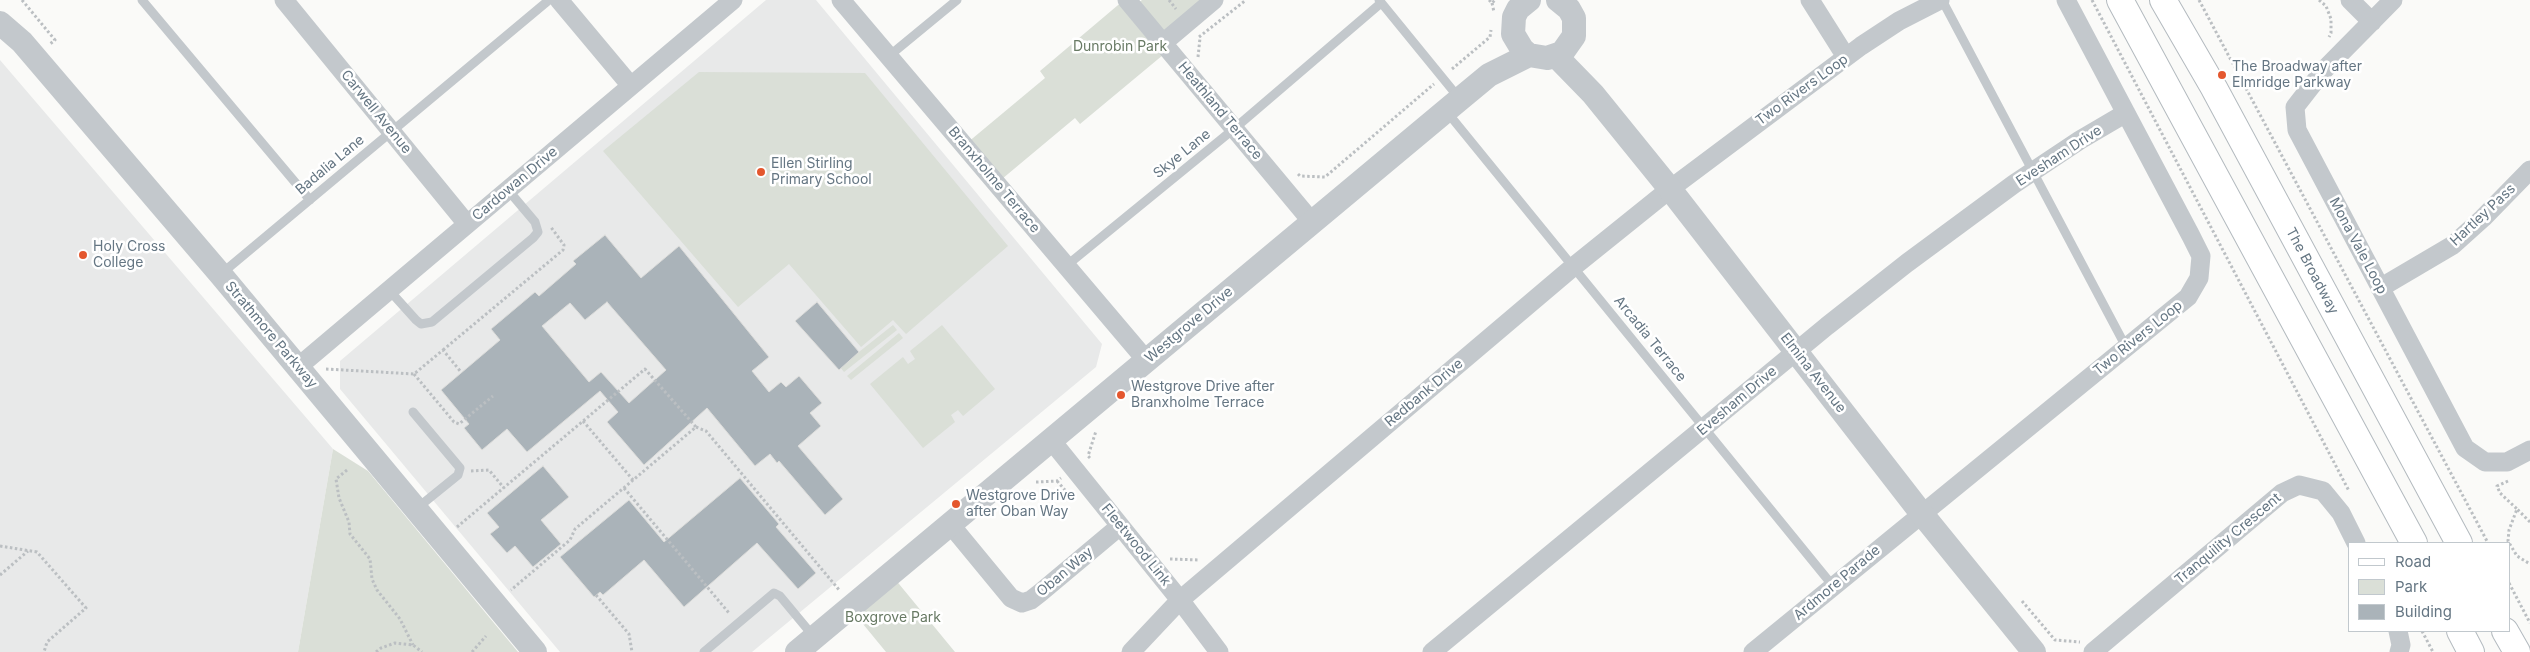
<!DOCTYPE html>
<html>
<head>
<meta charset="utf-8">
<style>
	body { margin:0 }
	#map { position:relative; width:2530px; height:652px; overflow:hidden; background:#fafaf8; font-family:Inter,sans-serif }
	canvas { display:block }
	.legend { position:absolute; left:2348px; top:542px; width:162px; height:90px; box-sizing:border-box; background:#fff; border:1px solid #c1c8cd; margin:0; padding:6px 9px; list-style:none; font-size:15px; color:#657683 }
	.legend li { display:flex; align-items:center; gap:10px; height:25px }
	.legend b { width:25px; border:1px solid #c1c8cd }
</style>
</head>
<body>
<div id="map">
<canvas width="2530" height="652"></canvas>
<ul class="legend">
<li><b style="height:6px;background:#fff"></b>Road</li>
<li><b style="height:14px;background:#dadfd7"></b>Park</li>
<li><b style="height:14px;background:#aab3b9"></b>Building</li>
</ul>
</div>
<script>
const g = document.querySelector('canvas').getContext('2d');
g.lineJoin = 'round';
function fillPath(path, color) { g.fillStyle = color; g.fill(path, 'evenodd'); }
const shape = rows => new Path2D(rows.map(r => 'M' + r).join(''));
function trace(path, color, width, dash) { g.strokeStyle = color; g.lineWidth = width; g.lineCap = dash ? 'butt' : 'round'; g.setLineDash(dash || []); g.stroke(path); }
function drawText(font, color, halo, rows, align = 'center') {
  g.font = font + ' Inter,sans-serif'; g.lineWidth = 5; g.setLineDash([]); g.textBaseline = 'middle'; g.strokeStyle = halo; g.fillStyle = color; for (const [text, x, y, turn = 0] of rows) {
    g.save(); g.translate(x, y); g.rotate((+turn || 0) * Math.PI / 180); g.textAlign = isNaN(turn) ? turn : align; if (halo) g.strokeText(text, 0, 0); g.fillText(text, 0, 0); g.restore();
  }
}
fillPath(shape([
	[766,0,816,0,1102,344,1096,367,752,652,560,652,340,389,340,361],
	[0,60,333,449,298,652,0,652]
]), '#e8e9e9');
fillPath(shape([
	[1124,0,1133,7,1142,0,1214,0,1169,50,1080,124,1075,118,996,184,961,148,1045,78,1040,71],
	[699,72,865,73,1008,246,906,334,893,320,861,347,789,264,738,307,603,151],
	[893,325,897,330,844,372,840,367],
	[942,325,995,389,963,416,958,410,951,415,955,422,923,448,870,384,903,357,908,364,915,359,910,351],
	[899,333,903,338,851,380,847,376],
	[333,449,368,471,518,652,298,652],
	[890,573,955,652,886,652,849,607]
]), '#dadfd7');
const building = shape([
	[605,235,641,278,679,246,769,357,752,371,769,392,781,382,786,387,799,376,822,403,810,413,821,426,798,446,843,499,825,515,779,461,777,463,770,454,755,466,707,408,644,465,607,422,618,412,600,391,527,452,507,429,482,450,464,428,469,424,441,390,500,340,491,329,535,292,539,296,576,264,573,261,605,235],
	[607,302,666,370,629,403,601,372,589,382,542,326,570,303,585,320,607,302],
	[817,302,859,352,839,370,795,321,817,302],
	[543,466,569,497,541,520,561,544,533,567,515,546,507,553,490,534,499,527,487,513,543,466],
	[740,478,779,524,776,527,816,573,798,589,757,543,684,607,644,560,603,595,600,592,594,597,560,557,629,500,664,542,740,478]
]);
fillPath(building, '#aab3b9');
trace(building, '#dcdcda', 1);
const secondary = shape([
	[2120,0,2414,543],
	[2163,0,2214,88,2459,543],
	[2460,631,2471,652],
	[2505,631,2517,652]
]);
trace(secondary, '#b3babf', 28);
trace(shape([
	[22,0,55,40,50,44],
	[1169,0,1176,9],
	[1489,0,1492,3,1495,0],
	[2092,0,2349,491],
	[2199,0,2488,543],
	[2319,0,2326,6,2331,19,2331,33,2329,37],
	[1492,3,1494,12],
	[1199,37,1246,0],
	[1198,57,1200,38],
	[1452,69,1490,37,1491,30],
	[1298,174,1300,176,1325,177,1434,84],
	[443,350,563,250,564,245,550,226],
	[326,369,414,374,443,350,461,372],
	[414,374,454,422,459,424,493,396],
	[583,421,633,480],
	[696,427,706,431,840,591],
	[1090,458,1088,456,1096,431],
	[347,470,336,479,339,498,349,522,350,534,370,559,372,579,377,590,400,619,413,645],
	[471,471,489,470,504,488],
	[1057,481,1072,498],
	[2508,481,2497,486,2500,493,2517,509],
	[1036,482,1057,481,1061,478],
	[624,488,729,613],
	[2530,522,2517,509,2509,530,2508,541,2517,556,2530,564],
	[457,527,645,369,696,427,575,529,570,540,511,590],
	[0,546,37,552,86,608,47,642,44,652],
	[1170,559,1199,560],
	[0,575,28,551],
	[2509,583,2530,623],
	[596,595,629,634,632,652],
	[2022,601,2055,640,2080,642],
	[2422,631,2433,652],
	[376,652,381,648,395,643,413,645,422,652],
	[472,652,486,636]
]), '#bbbfc2', 3, [2.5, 2.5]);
trace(shape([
	[142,0,310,200],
	[1379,0,1459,98],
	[1942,0,2126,347],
	[889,56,957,0],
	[1447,112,1833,586],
	[1066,266,1235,128,1381,3],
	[221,274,549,0],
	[389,290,416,320,421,324,432,322,533,238,538,232,535,222,508,190],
	[413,412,460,468,458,475,416,509],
	[704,652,774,593,780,596,814,637]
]), '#c3c8cc', 9);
trace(shape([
	[284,0,467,224],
	[559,0,631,86],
	[841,0,1146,360],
	[1127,0,1312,222],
	[1810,0,1846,57],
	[2350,0,2372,22],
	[2393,0,2323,71,2295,107,2297,130,2465,448,2485,462,2507,462,2530,450],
	[1163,43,1214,0],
	[2380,288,2453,245,2483,218,2530,170],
	[298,367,733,0],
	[1051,440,1180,600,1219,652],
	[950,524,1011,598,1022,603,1031,600,1040,593,1120,526],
	[2398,631,2401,645,2399,652],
	[1131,652,1180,600,1573,267,1670,189,1861,46,1899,21,1940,0],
	[1432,652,1827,326,1907,263,2014,184,2080,140,2126,113],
	[1753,652,2188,297,2199,278,2201,256,2191,236,2066,0],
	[2093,652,2282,493,2299,485,2323,491,2341,513,2356,543]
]), '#c3c8cc', 19);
trace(shape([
	[1529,0,1518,9,1514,17,1513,34,1522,49,1529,55,1547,58,1562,53,1574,36,1574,18,1569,9,1558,0],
	[0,23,22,42,221,275,535,652],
	[1556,56,1593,94,1670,189,1922,514,2034,652],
	[797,652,1460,99,1489,75,1529,55]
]), '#c3c8cc', 24);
trace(secondary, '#fff', 26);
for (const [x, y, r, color] of [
	[2222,75,5,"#e4572e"],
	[761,172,5,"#e4572e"],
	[83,255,5,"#e4572e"],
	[1121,395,5,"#e4572e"],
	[956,504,5,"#e4572e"]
]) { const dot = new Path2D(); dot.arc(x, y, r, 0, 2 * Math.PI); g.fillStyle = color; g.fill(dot); trace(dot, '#fff', 2); }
drawText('14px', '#687a64', '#fff', [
	["Dunrobin Park",1120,47],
	["Boxgrove Park",893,618]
]);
drawText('14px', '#657683', '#fff', [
	["The Broadway after",2232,67],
	["Elmridge Parkway",2232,83],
	["Ellen Stirling",771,164],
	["Primary School",771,180],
	["Holy Cross",93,247],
	["College",93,263],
	["Westgrove Drive after",1131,387],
	["Branxholme Terrace",1131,403],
	["Westgrove Drive",966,496],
	["after Oban Way",966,512]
], 'left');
drawText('14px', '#657683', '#fff', [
	["Two Rivers Loop",1802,90,-36],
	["Heathland Terrace",1220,111,50],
	["Carwell Avenue",376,112,51],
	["Skye Lane",1182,154,-39],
	["Evesham Drive",2059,156,-33],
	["Badalia Lane",330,165,-40],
	["Branxholme Terrace",994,180,50],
	["Cardowan Drive",515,184,-40],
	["Hartley Pass",2483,215,-43],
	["Mona Vale Loop",2358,246,62],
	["The Broadway",2312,271,62],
	["Westgrove Drive",1189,325,-40],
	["Strathmore Parkway",271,335,50],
	["Two Rivers Loop",2138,338,-39],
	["Arcadia Terrace",1650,339,51],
	["Elmina Avenue",1813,373,52],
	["Redbank Drive",1424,393,-40],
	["Evesham Drive",1737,401,-40],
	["Tranquility Crescent",2228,539,-40],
	["Fleetwood Link",1136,545,51],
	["Oban Way",1065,572,-40],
	["Ardmore Parade",1837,583,-40]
]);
</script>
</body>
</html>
